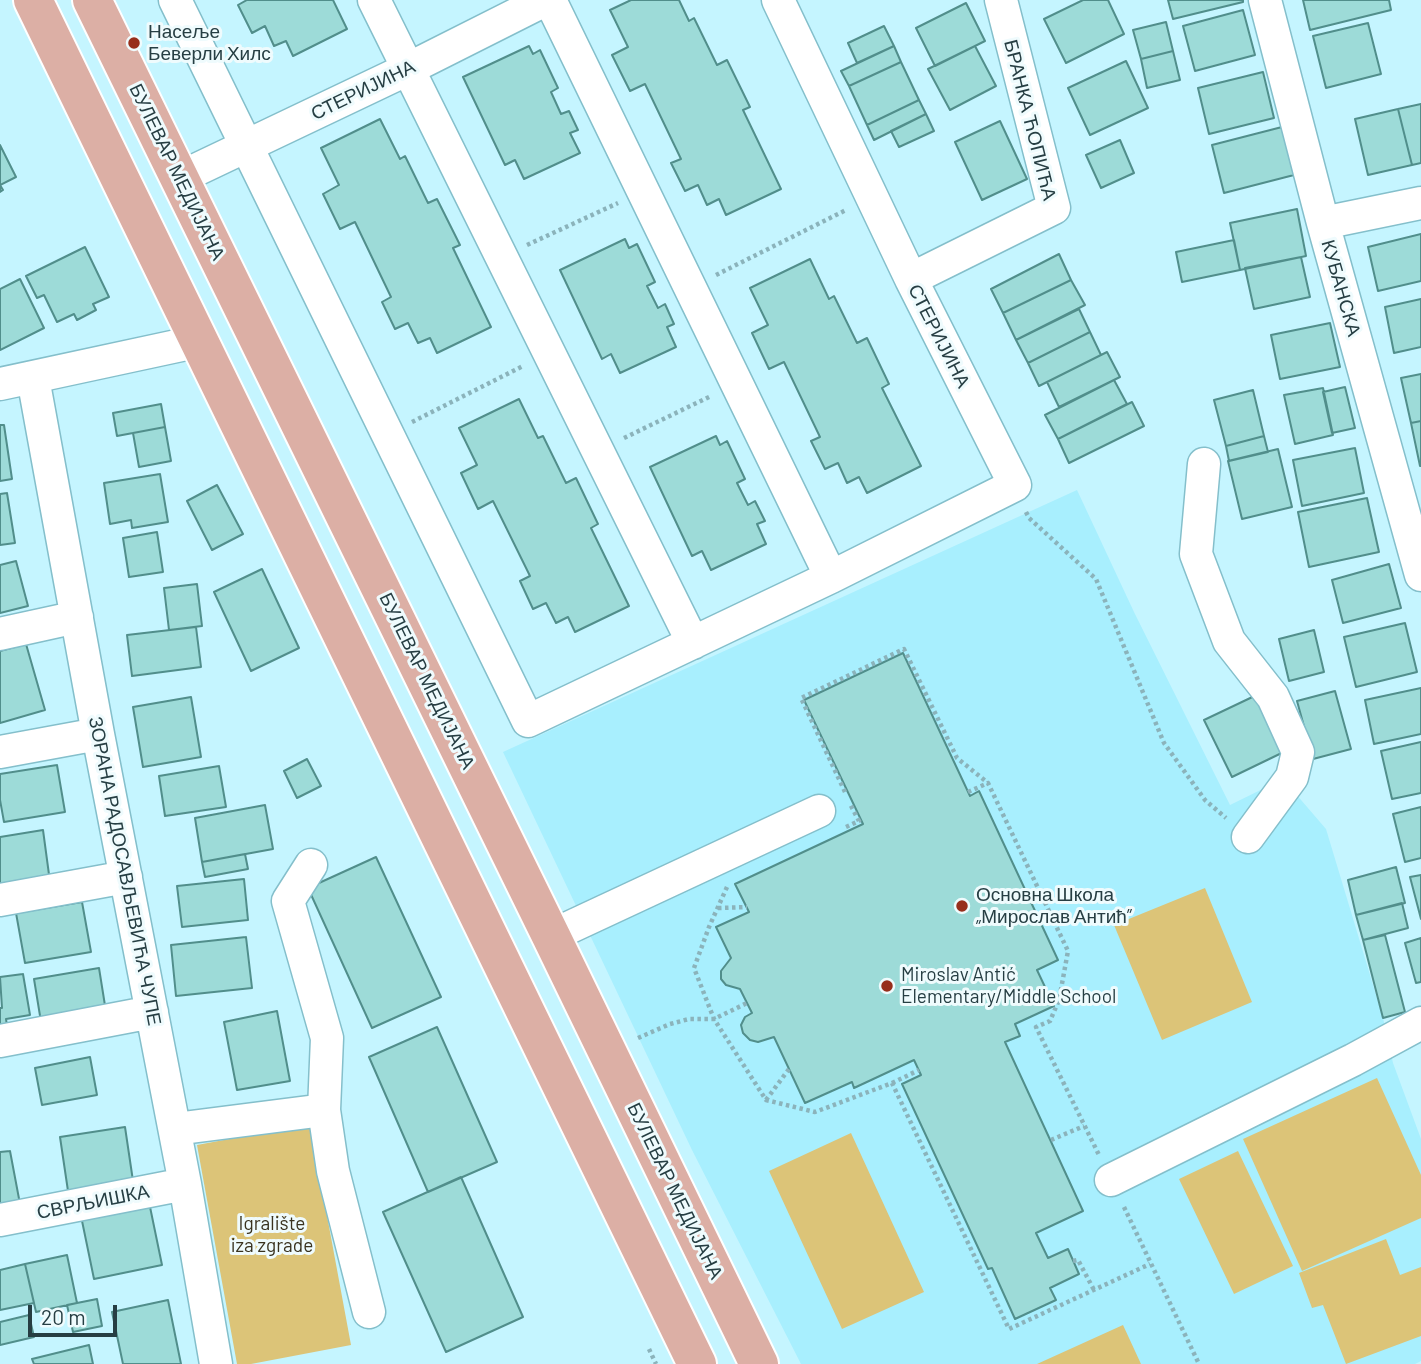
<!DOCTYPE html>
<html>
<head>
<meta charset="utf-8">
<style>
	body { margin:0 }
	#map { position:relative; width:1421px; height:1364px; overflow:hidden; background:#c5f5ff; font-family:Barlow,sans-serif }
	canvas { display:block }
	.scale { position:absolute; left:28px; top:1305px; width:89px; height:32px; box-sizing:border-box; border:4px solid #263e43; border-top:0; padding-left:9px; font-size:21px; line-height:24px; white-space:nowrap; color:#263e43; -webkit-text-stroke:5px #effbfd; paint-order:stroke }
</style>
</head>
<body>
<div id="map">
<canvas width="1421" height="1364"></canvas>
<div class="scale">20 m</div>
</div>
<script>
const g = document.querySelector('canvas').getContext('2d');
g.lineJoin = 'round';
function fillPath(path, color) { g.fillStyle = color; g.fill(path, 'evenodd'); }
const shape = rows => new Path2D(rows.map(r => 'M' + r).join(''));
function trace(path, color, width, dash) { g.strokeStyle = color; g.lineWidth = width; g.lineCap = dash ? 'butt' : 'round'; g.setLineDash(dash || []); g.stroke(path); }
function drawText(font, color, halo, rows, align = 'center') {
  g.font = font + ' Barlow,sans-serif'; g.lineWidth = 6; g.setLineDash([]); g.textBaseline = 'middle'; g.strokeStyle = halo; g.fillStyle = color; for (const [text, x, y, turn = 0] of rows) {
    g.save(); g.translate(x, y); g.rotate((+turn || 0) * Math.PI / 180); g.textAlign = isNaN(turn) ? turn : align; if (halo) g.strokeText(text, 0, 0); g.fillText(text, 0, 0); g.restore();
  }
}
fillPath(shape([
	[1077,490,1134,612,1230,805,1283,779,1326,829,1383,1018,1393,1063,1421,1139,1421,1361,1415,1364,801,1364,692,1150,503,752]
]), '#a8effe');
fillPath(shape([
	[1205,888,1252,1002,1162,1040,1114,925],
	[1377,1078,1421,1175,1421,1218,1302,1271,1243,1139],
	[310,1124,351,1345,251,1364,237,1364,197,1145],
	[851,1133,924,1292,842,1329,769,1171],
	[1238,1151,1293,1266,1234,1294,1179,1179],
	[1386,1239,1400,1275,1421,1267,1421,1336,1346,1364,1323,1305,1312,1308,1299,1273],
	[1123,1325,1141,1364,1037,1364]
]), '#dcc478');
const building = shape([
	[247,0,333,0,347,29,293,56,286,41,274,46,265,26,252,33,238,5,247,0],
	[631,0,679,0,689,21,694,18,717,65,727,60,750,107,743,110,781,189,726,215,719,199,707,205,698,185,685,191,671,163,681,159,645,84,630,91,612,55,628,47,610,10,631,0],
	[1083,0,1108,0,1124,34,1066,63,1044,19,1083,0],
	[1168,0,1243,0,1243,2,1173,19,1168,0],
	[1303,0,1389,0,1391,10,1310,30,1303,0],
	[966,3,985,41,935,66,916,28,966,3],
	[1243,10,1255,55,1195,71,1183,26,1243,10],
	[1166,22,1173,51,1141,59,1133,30,1166,22],
	[1368,23,1381,74,1326,88,1313,36,1368,23],
	[884,26,894,46,857,63,848,43,884,26],
	[529,46,533,54,540,50,558,88,551,92,561,114,569,111,578,130,570,133,580,153,524,179,515,160,505,165,463,77,529,46],
	[894,46,901,62,849,86,841,71,894,46],
	[975,46,996,86,950,110,928,69,975,46],
	[1173,51,1180,80,1147,88,1141,59,1173,51],
	[1126,61,1148,108,1090,135,1068,88,1126,61],
	[901,62,919,100,867,125,849,86,901,62],
	[1263,72,1274,118,1209,134,1198,88,1263,72],
	[919,100,926,114,874,140,867,125,919,100],
	[1421,104,1421,163,1412,165,1398,109,1421,104],
	[1398,109,1412,165,1368,175,1355,119,1398,109],
	[926,114,934,131,899,147,891,131,926,114],
	[380,119,400,159,405,156,428,203,437,199,460,245,453,248,491,327,437,353,430,338,418,343,408,323,395,329,382,302,391,297,355,222,340,229,323,194,339,185,321,148,380,119],
	[1000,121,1027,179,982,200,955,142,1000,121],
	[1282,127,1294,175,1224,193,1212,145,1282,127],
	[1120,140,1134,173,1101,188,1086,155,1120,140],
	[0,145,16,177,0,185,3,190,0,192,0,145],
	[1297,209,1306,256,1240,270,1230,223,1297,209],
	[1421,234,1421,281,1378,291,1368,247,1421,234],
	[625,239,629,248,637,244,655,282,647,286,658,308,665,304,674,324,667,327,676,347,620,373,611,354,602,359,560,270,625,239],
	[1234,240,1240,270,1182,282,1176,252,1234,240],
	[85,247,109,297,93,304,96,310,77,320,74,314,57,322,44,295,37,298,26,276,85,247],
	[1059,254,1071,280,1003,313,991,289,1059,254],
	[1301,257,1310,297,1254,309,1245,268,1301,257],
	[810,259,829,299,834,296,857,343,867,338,889,384,882,388,921,466,867,493,859,477,847,483,838,463,825,469,811,441,820,437,784,362,769,369,752,333,768,325,750,288,810,259],
	[20,279,44,328,0,350,0,289,20,279],
	[1071,280,1085,305,1016,340,1003,313,1071,280],
	[1421,299,1421,347,1394,353,1385,307,1421,299],
	[1079,309,1090,332,1028,363,1016,340,1079,309],
	[1330,323,1340,367,1280,379,1271,335,1330,323],
	[1090,332,1101,355,1039,386,1028,363,1090,332],
	[1107,352,1120,377,1059,407,1047,382,1107,352],
	[1421,374,1421,421,1411,423,1401,378,1421,374],
	[1114,380,1127,404,1058,439,1045,415,1114,380],
	[1345,387,1355,428,1332,433,1323,392,1345,387],
	[1323,388,1333,435,1295,444,1284,395,1323,388],
	[1253,390,1264,436,1226,446,1214,400,1253,390],
	[519,399,538,438,543,436,566,483,576,478,598,524,591,528,629,606,575,632,568,617,556,623,546,603,533,609,520,581,530,576,493,501,478,509,461,473,477,465,459,428,519,399],
	[1132,402,1144,426,1069,463,1058,439,1132,402],
	[161,404,165,427,117,436,113,413,161,404],
	[1421,421,1421,466,1420,466,1411,423,1421,421],
	[0,425,4,425,12,479,0,481,0,425],
	[165,427,171,461,139,467,133,433,165,427],
	[716,436,720,445,727,441,745,479,737,483,748,505,755,501,765,521,757,524,766,544,711,570,702,551,692,556,650,467,716,436],
	[1264,436,1268,452,1229,461,1226,446,1264,436],
	[1355,448,1364,493,1302,506,1293,460,1355,448],
	[1278,449,1292,507,1242,519,1228,461,1278,449],
	[160,474,168,522,132,528,131,520,110,524,104,483,160,474],
	[217,485,243,534,212,550,187,501,217,485],
	[7,493,15,543,0,545,0,494,7,493],
	[1367,498,1379,552,1309,567,1298,512,1367,498],
	[157,532,163,572,129,577,123,538,157,532],
	[16,561,28,606,0,613,0,565,16,561],
	[1389,564,1401,608,1343,623,1332,580,1389,564],
	[262,569,299,648,251,671,214,592,262,569],
	[197,584,202,626,169,630,164,588,197,584],
	[1405,623,1417,672,1356,687,1344,637,1405,623],
	[196,627,201,667,132,676,127,635,196,627],
	[1314,630,1324,672,1289,681,1279,639,1314,630],
	[26,644,45,710,0,723,0,651,26,644],
	[903,653,970,796,979,791,1058,960,1037,970,1054,1006,1015,1024,1020,1036,1005,1042,1083,1211,1036,1233,1048,1258,1068,1249,1079,1274,1050,1288,1056,1300,1015,1319,992,1268,988,1269,902,1084,921,1075,914,1060,854,1088,852,1082,805,1103,774,1037,758,1042,750,1040,743,1033,741,1025,745,1017,752,1013,740,989,726,985,721,979,721,971,731,958,716,927,749,912,735,884,863,824,804,700,903,653],
	[1421,688,1421,734,1374,744,1365,700,1421,688],
	[1265,691,1292,748,1232,777,1204,720,1265,691],
	[1335,691,1351,749,1313,759,1297,701,1335,691],
	[191,697,201,757,143,767,133,707,191,697],
	[1421,742,1421,793,1392,799,1381,751,1421,742],
	[307,759,321,786,297,798,284,771,307,759],
	[57,765,65,812,4,822,0,800,0,774,57,765],
	[219,766,226,807,165,816,159,776,219,766],
	[265,805,273,849,202,862,195,818,265,805],
	[1421,807,1421,858,1405,862,1393,814,1421,807],
	[43,830,50,882,0,889,0,837,43,830],
	[245,854,248,869,205,877,202,862,245,854],
	[376,857,441,997,372,1028,308,888,376,857],
	[1396,867,1405,903,1356,915,1348,880,1396,867],
	[1421,875,1421,919,1410,877,1421,875],
	[244,879,248,920,182,927,177,886,244,879],
	[82,902,91,952,25,963,16,913,82,902],
	[1402,903,1408,928,1363,940,1356,915,1402,903],
	[1385,935,1405,1012,1383,1018,1363,940,1385,935],
	[246,937,252,988,176,996,171,945,246,937],
	[1421,938,1421,982,1416,983,1405,943,1421,938],
	[99,968,107,1018,42,1028,34,979,99,968],
	[23,974,30,1015,6,1019,9,1038,0,1040,0,1008,2,1008,0,977,23,974],
	[277,1011,290,1081,237,1090,224,1022,277,1011],
	[437,1027,497,1162,428,1192,369,1057,437,1027],
	[90,1057,97,1095,42,1105,35,1068,90,1057],
	[125,1127,133,1181,68,1191,60,1137,125,1127],
	[10,1151,20,1204,0,1208,0,1152,10,1151],
	[461,1177,523,1317,446,1352,383,1212,461,1177],
	[149,1202,162,1265,94,1279,81,1216,149,1202],
	[67,1255,77,1303,36,1312,25,1264,67,1255],
	[25,1264,34,1303,0,1310,0,1270,25,1264],
	[97,1299,102,1326,73,1332,67,1305,97,1299],
	[168,1300,181,1364,123,1364,112,1312,168,1300],
	[29,1315,34,1337,0,1345,0,1322,29,1315],
	[89,1345,93,1364,34,1364,32,1359,89,1345]
]);
fillPath(building, '#9ddbd8');
trace(building, '#518e8b', 2);
const minor = shape([
	[175,0,528,721,831,577,1015,485,911,279,778,0],
	[374,0,693,643],
	[550,0,831,577],
	[1265,0,1323,223,1421,575],
	[179,178,408,69,545,0],
	[1323,223,1421,203],
	[911,279,1054,208,1001,0],
	[33,378,98,734,185,1184,216,1364],
	[0,384,200,341],
	[1204,464,1196,554,1229,641,1273,697,1298,752,1292,777,1248,837],
	[0,634,77,617],
	[0,752,98,734],
	[311,865,288,901,327,1038,324,1110,333,1171,369,1312],
	[0,900,126,877],
	[551,936,819,811],
	[0,1041,152,1012],
	[175,1129,324,1110],
	[1111,1180,1353,1060,1421,1023],
	[0,1220,185,1184]
]);
const major = shape([
	[33,0,697,1364],
	[92,0,551,936,759,1364]
]);
trace(minor, '#84bfcb', 35);
trace(major, '#fff', 42);
trace(shape([
	[527,245,618,203],
	[716,275,846,210],
	[412,422,523,366],
	[624,438,711,396],
	[1026,512,1029,518,1096,579,1164,743,1205,800,1226,818],
	[845,792,801,698,904,649,957,758,988,783],
	[968,792,988,783,1068,951,1059,1000,1050,1021,1036,1027,1099,1155],
	[846,827,859,821,850,804],
	[727,887,709,927,694,968,714,1019,766,1100,815,1112,892,1083,1009,1329,1150,1264],
	[718,908,747,907],
	[638,1038,670,1024,689,1019,714,1019,747,1003],
	[892,1083,919,1070],
	[766,1100,789,1069],
	[1051,1140,1084,1126],
	[1124,1207,1199,1364],
	[1073,1261,1078,1260,1094,1290],
	[649,1349,656,1364]
]), '#8bb3bb', 4.5, [3.5, 3.5]);
trace(minor, '#fff', 32);
trace(major, '#dcafa5', 38);
for (const [x, y, r, color] of [
	[134,43,7,"#972e1b"],
	[962,906,7,"#972e1b"],
	[887,986,7,"#972e1b"]
]) { const dot = new Path2D(); dot.arc(x, y, r, 0, 2 * Math.PI); g.fillStyle = color; g.fill(dot); trace(dot, '#effbfd', 2.5); }
drawText('19px', '#263e43', '#effbfd', [
	["Насеље",148,32],
	["Беверли Хилс",148,54],
	["Основна Школа",976,895],
	["„Мирослав Антић”",976,917],
	["Miroslav Antić",901,975],
	["Elementary/Middle School",901,997]
], 'left');
drawText('19px', '#263e43', '#effbfd', [
	["СТЕРИЈИНА",363,90,-26],
	["БРАНКА ЋОПИЋА",1030,120,76],
	["БУЛЕВАР МЕДИЈАНА",177,172,64],
	["КУБАНСКА",1341,288,74],
	["СТЕРИЈИНА",939,336,63],
	["БУЛЕВАР МЕДИЈАНА",427,681,64],
	["ЗОРАНА РАДОСАВЉЕВИЋА ЧУПЕ",125,871,79],
	["БУЛЕВАР МЕДИЈАНА",675,1191,64],
	["СВРЉИШКА",93,1202,-11]
]);
drawText('19px', '#39321e', '#effbfd', [
	["Igralište",272,1224],
	["iza zgrade",272,1246]
]);
</script>
</body>
</html>
